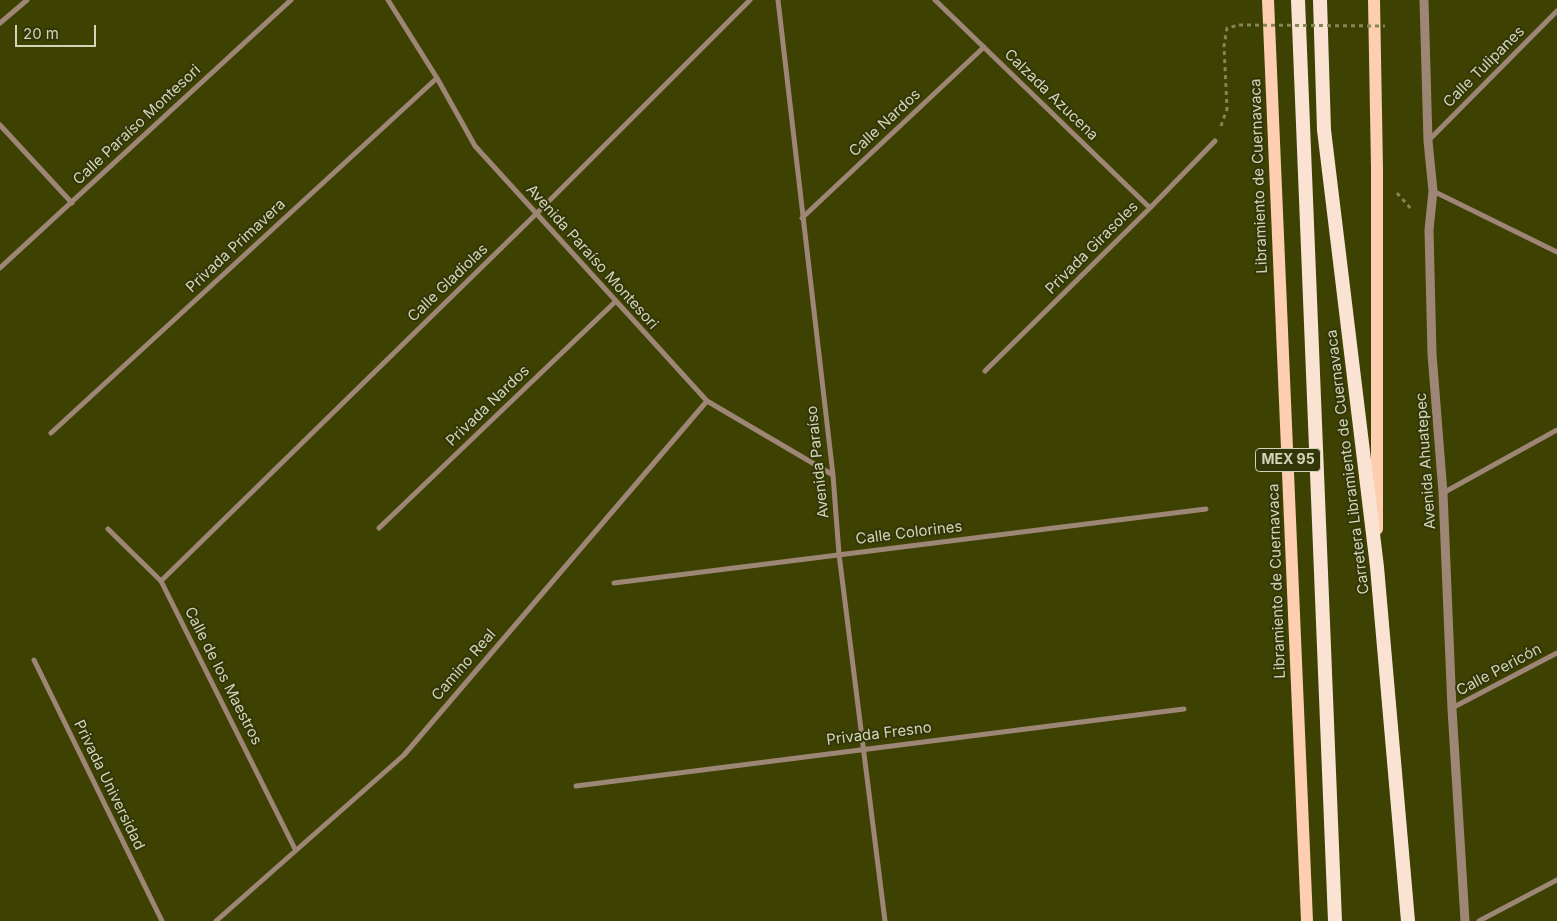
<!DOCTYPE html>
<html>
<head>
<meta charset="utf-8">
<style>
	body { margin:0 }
	#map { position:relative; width:1557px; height:921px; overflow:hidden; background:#3d4101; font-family:Inter,sans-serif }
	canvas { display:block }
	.scale { position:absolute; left:15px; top:25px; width:81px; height:22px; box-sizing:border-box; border:2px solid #d1d5b7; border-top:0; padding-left:6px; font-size:15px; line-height:18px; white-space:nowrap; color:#d1d5b7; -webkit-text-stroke:4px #333608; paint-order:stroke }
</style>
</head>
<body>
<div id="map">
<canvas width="1557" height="921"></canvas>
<div class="scale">20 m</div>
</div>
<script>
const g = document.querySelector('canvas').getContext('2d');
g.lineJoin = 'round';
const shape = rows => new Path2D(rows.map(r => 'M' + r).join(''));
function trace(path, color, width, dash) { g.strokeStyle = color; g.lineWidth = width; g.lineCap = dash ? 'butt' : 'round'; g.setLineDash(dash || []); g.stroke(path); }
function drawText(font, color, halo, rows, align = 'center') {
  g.font = font + ' Inter,sans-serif'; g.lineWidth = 4; g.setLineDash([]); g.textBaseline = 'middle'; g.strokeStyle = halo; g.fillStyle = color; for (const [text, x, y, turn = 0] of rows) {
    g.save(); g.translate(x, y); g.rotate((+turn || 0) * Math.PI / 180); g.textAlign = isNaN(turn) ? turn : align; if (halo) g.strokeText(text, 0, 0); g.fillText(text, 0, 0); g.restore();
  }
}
trace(shape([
	[1221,126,1227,109,1224,46,1227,28,1239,25],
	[1397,193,1413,211]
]), '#838757', 3, [4, 4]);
trace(shape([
	[388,0,437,78,475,146,707,401,833,475],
	[778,0,833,475,839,554,885,921],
	[935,0,1150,208],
	[0,23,27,0],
	[0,125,72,203],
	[1428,141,1557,11],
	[1433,191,1557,252],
	[802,218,984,47],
	[0,268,291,0],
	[985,371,1150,208,1215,141],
	[51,433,437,78],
	[1443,493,1557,430],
	[379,528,616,301],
	[108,529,161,581,295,849],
	[161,581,536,214,750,0],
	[614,583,1206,509],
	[34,660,162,921],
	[1452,708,1557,653],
	[576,786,1184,709],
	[216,921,404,755,707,401],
	[1479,921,1557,880]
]), '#9e8677', 5);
trace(shape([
	[1424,0,1428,141,1433,191,1429,230,1432,354,1443,493,1452,709,1465,921]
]), '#9e8677', 9);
trace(shape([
	[1268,0,1307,921],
	[1374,0,1377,168,1377,529]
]), '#feceb0', 12);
trace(shape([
	[1298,0,1335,921],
	[1320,0,1324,130,1377,567,1408,921]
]), '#fbe3d4', 14);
trace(shape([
	[1239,25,1385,26]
]), '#838757', 3, [4, 4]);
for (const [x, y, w] of [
	[1288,460,65]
]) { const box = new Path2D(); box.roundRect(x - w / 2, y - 11.5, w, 23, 4); g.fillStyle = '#333608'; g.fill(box); trace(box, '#d1d5b7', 1); }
drawText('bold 14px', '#d1d5b7', null, [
	["MEX 95",1288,460]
]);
drawText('15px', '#d1d5b7', '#333608', [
	["Calle Tulipanes",1484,67,-45],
	["Calzada Azucena",1051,95,44],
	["Calle Nardos",885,123,-43],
	["Calle Paraíso Montesori",137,125,-43],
	["Libramiento de Cuernavaca",1259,176,-92],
	["Privada Primavera",236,246,-43],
	["Privada Girasoles",1092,248,-45],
	["Avenida Paraíso Montesori",592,257,48],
	["Calle Gladiolas",448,283,-44],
	["Privada Nardos",488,406,-44],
	["Avenida Ahuatepec",1426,461,-94],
	["Avenida Paraíso",818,462,-96],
	["Carretera Libramiento de Cuernavaca",1348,462,-97],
	["Calle Colorines",909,533,-7],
	["Libramiento de Cuernavaca",1277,581,-92],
	["Camino Real",464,665,-49],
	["Calle Pericón",1499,670,-28],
	["Calle de los Maestros",223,676,63],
	["Privada Fresno",879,734,-7],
	["Privada Universidad",109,785,64]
]);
</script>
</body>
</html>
